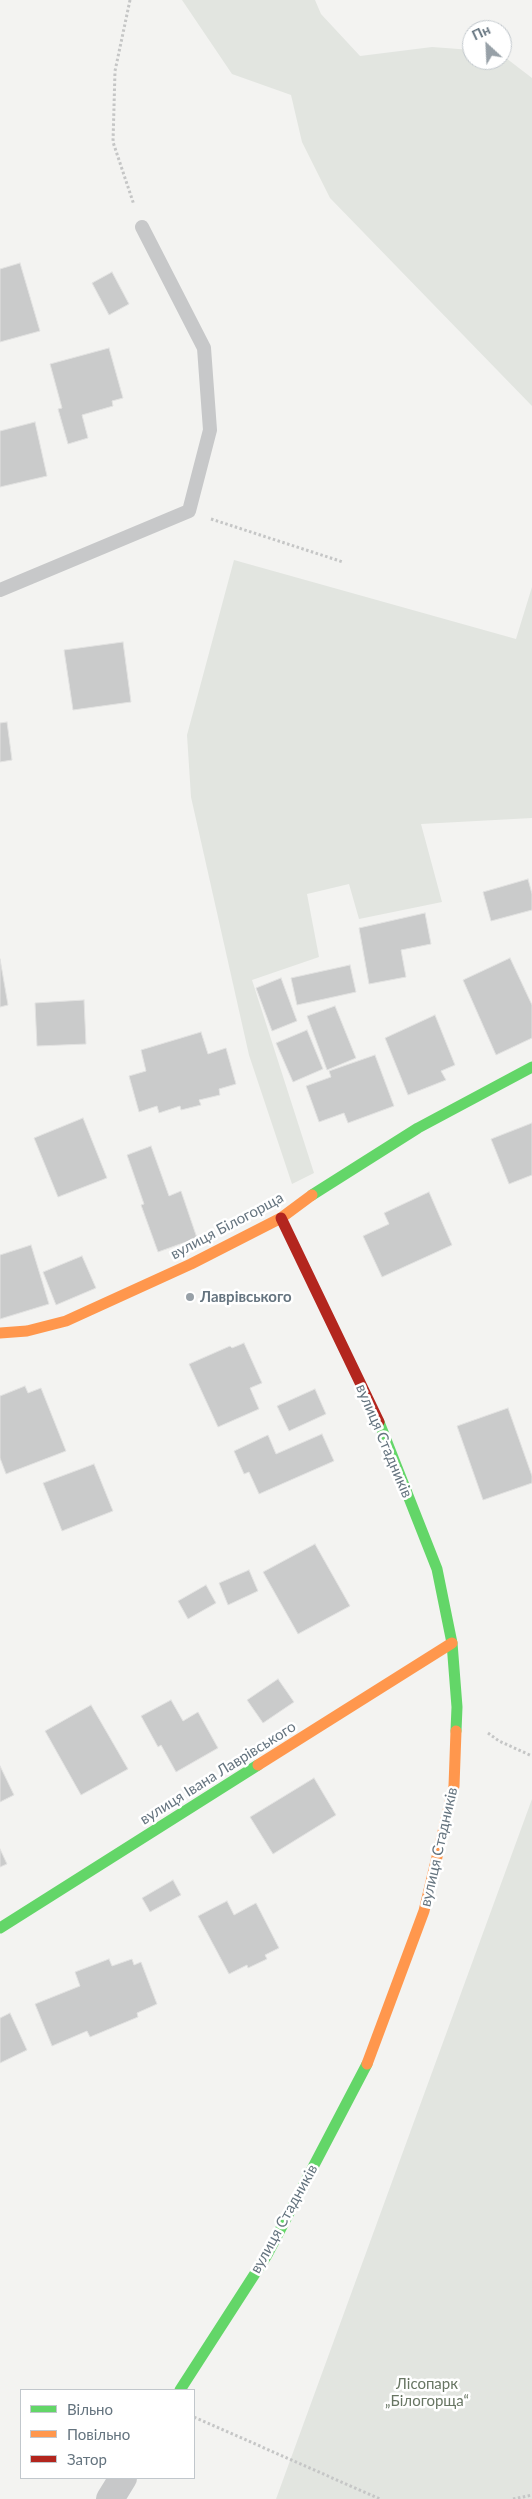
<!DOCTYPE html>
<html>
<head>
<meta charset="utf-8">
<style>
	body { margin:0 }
	#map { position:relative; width:532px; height:2499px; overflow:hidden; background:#f3f3f1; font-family:Lato,sans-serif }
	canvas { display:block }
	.legend { position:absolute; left:20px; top:2389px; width:175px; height:90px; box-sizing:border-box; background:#fff; border:1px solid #c1c7cc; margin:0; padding:6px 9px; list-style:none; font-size:15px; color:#65747f }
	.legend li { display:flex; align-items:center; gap:10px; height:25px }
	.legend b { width:25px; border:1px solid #c1c7cc }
	.north { position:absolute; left:462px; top:20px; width:50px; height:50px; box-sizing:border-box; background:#fff; border:1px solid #c1c7cc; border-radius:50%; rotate:335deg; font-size:14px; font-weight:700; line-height:20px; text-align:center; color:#65747f }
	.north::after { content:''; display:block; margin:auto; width:18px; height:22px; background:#97a0a7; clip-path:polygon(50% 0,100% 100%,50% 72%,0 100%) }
</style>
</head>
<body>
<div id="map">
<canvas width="532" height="2499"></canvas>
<ul class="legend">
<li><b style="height:6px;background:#63d668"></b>Вільно</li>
<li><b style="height:6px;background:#ff974d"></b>Повільно</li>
<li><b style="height:6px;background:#b3261e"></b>Затор</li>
</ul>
<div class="north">Пн</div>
</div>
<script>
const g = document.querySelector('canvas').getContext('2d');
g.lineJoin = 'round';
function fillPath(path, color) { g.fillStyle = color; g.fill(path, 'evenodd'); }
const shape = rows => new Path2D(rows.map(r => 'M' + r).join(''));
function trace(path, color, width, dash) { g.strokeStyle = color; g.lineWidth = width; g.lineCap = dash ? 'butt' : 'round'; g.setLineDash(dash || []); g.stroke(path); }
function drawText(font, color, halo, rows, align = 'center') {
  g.font = font + ' Lato,sans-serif'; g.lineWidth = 5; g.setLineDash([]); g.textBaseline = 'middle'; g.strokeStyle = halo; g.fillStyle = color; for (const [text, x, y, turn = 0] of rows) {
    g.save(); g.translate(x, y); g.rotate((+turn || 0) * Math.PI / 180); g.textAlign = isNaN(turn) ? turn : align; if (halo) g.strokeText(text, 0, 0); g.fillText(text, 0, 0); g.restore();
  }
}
fillPath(shape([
	[182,0,315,0,321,14,360,56,432,47,472,50,472,60,502,60,502,55,532,78,532,406,330,198,302,142,291,95,232,74],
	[234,560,516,639,532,587,532,818,421,824,442,902,359,919,349,884,307,894,319,957,252,980,314,1173,292,1184,249,1055,191,797,187,735],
	[532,1799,532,2499,276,2499]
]), '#e2e5e0');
const building = shape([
	[20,263,40,331,0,342,0,269,20,263],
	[112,272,129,304,109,315,92,283,112,272],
	[109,348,123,398,112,401,113,406,82,415,88,438,68,444,58,409,62,408,50,364,109,348],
	[35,422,47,476,0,487,0,431,35,422],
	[123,642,131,702,73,710,64,650,123,642],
	[7,722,12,760,0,762,0,723,7,722],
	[528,879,532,894,532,910,491,921,483,892,528,879],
	[425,913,431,944,401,950,406,977,369,984,359,928,425,913],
	[510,958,532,1005,532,1038,496,1055,463,980,510,958],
	[0,959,8,1005,0,1007,0,959],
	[350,965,356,992,297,1005,291,978,350,965],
	[281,978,297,1021,272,1031,256,988,281,978],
	[84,1000,86,1044,37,1046,35,1003,84,1000],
	[335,1006,356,1058,327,1070,307,1016,335,1006],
	[435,1015,455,1065,441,1071,446,1080,408,1095,385,1038,435,1015],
	[307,1030,323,1069,293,1082,276,1043,307,1030],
	[201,1032,208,1054,226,1048,236,1084,219,1089,220,1095,199,1100,201,1105,181,1110,180,1106,159,1113,157,1106,139,1112,129,1076,146,1071,141,1050,201,1032],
	[375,1055,394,1106,348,1123,344,1113,319,1122,306,1086,331,1077,329,1071,375,1055],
	[83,1118,107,1178,58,1197,34,1138,83,1118],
	[532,1123,532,1175,509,1184,491,1139,532,1123],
	[151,1146,169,1196,181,1191,197,1238,158,1252,141,1205,144,1204,127,1155,151,1146],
	[429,1192,452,1245,382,1277,363,1236,389,1224,384,1213,429,1192],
	[31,1245,49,1304,0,1319,0,1255,31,1245],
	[82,1256,96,1288,56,1305,43,1272,82,1256],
	[244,1343,262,1383,250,1388,259,1409,218,1427,189,1364,230,1346,232,1348,244,1343],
	[25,1386,28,1393,41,1388,66,1451,6,1474,0,1458,0,1396,25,1386],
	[315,1389,326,1414,289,1431,277,1406,315,1389],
	[508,1408,532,1476,532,1483,483,1500,457,1426,508,1408],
	[322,1434,334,1461,259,1494,249,1472,244,1474,234,1451,268,1435,276,1454,322,1434],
	[94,1464,113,1511,62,1531,43,1483,94,1464],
	[315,1544,350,1606,298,1634,263,1572,315,1544],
	[249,1570,258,1591,228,1605,219,1583,249,1570],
	[206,1585,216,1603,188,1619,178,1601,206,1585],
	[278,1679,294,1702,263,1723,247,1700,278,1679],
	[171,1700,183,1721,198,1712,218,1748,176,1772,161,1745,158,1747,141,1716,171,1700],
	[91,1705,128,1769,81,1795,45,1731,91,1705],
	[0,1766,14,1795,0,1802,0,1766],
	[314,1778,336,1815,273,1854,250,1817,314,1778],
	[0,1849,7,1864,0,1867,0,1849],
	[173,1880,181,1895,150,1912,142,1898,173,1880],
	[227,1901,234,1915,256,1903,279,1948,265,1955,267,1959,248,1968,247,1965,229,1974,198,1916,227,1901],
	[109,1959,112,1966,132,1959,134,1965,141,1962,157,2004,137,2013,138,2017,90,2037,87,2031,52,2046,35,2004,80,1986,75,1972,109,1959],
	[10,2013,27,2050,0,2063,0,2018,10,2013]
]);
fillPath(building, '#cacbcb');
trace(building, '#e2e2e1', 1);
trace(shape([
	[130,0,115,71,113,142,134,205],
	[211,519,343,562],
	[488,1733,499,1741,532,1756],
	[194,2417,380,2499],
	[513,2499,532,2495]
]), '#c5c6c6', 3, [2.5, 2.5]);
trace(shape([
	[0,590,189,511,210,430,204,348,142,227]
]), '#c7c8c9', 14);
trace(shape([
	[110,2499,123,2478]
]), '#c7c8c9', 28);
trace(shape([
	[312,1195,418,1128,532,1067],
	[379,1422,437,1569,452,1643,457,1707,456,1731],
	[0,1928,258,1765],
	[180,2390,267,2255,367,2064]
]), '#63d668', 11);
trace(shape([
	[0,1333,27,1331,66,1321,191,1264,281,1218,312,1195],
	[258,1765,452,1643],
	[367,2064,424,1911,454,1786,456,1731]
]), '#ff974d', 11);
trace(shape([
	[281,1218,379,1422]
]), '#b3261e', 11);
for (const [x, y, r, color] of [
	[190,1297,5,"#97a0a7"]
]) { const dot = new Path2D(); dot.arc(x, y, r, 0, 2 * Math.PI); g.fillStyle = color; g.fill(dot); trace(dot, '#fff', 2); }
drawText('15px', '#65747f', '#fff', [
	["вулиця Білогорща",227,1226,-28],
	["вулиця Стадників",384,1441,67],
	["вулиця Івана Лаврівського",218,1773,-32],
	["вулиця Стадників",439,1847,-77],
	["вулиця Стадників",284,2219,-61]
]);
drawText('bold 15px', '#65747f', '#fff', [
	["Лаврівського",200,1297]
], 'left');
drawText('15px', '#687663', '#fff', [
	["Лісопарк",427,2384],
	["„Білогорща“",427,2401]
]);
</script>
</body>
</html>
